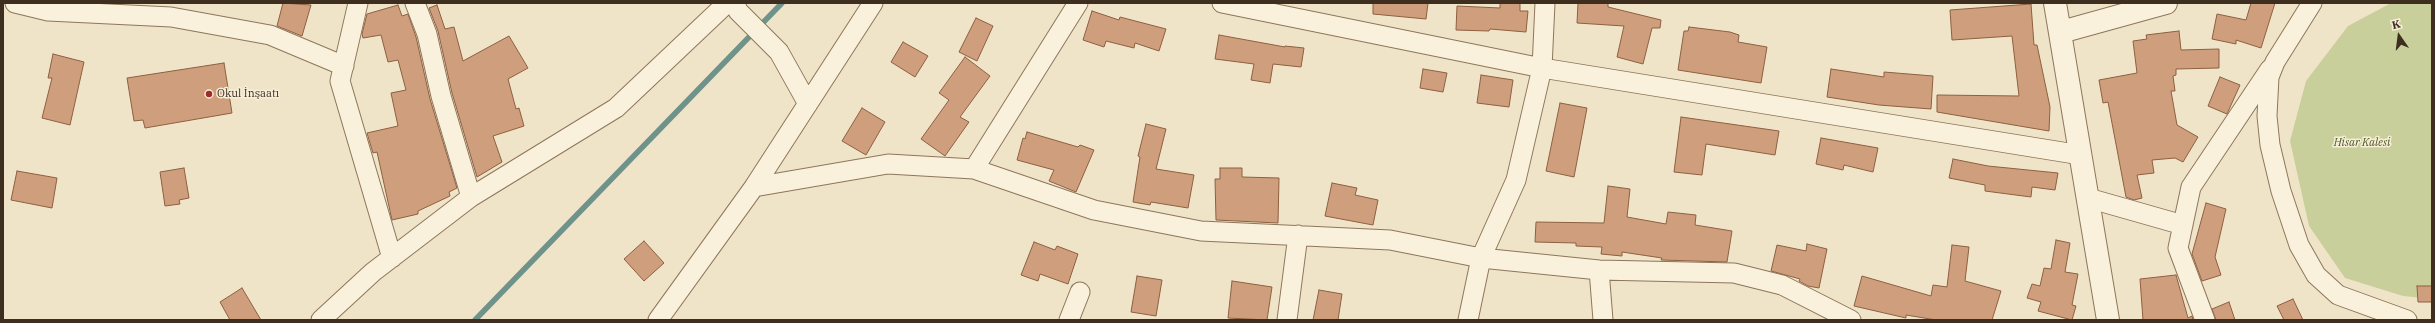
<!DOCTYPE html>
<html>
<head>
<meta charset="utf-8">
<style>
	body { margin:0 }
	#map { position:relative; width:2435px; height:323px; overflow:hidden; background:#f0e4c8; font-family:"IBM Plex Serif",serif }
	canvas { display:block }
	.frame { position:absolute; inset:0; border:4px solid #3d2e20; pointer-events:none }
	.north { position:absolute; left:2379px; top:16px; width:40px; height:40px; -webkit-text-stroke:3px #f7eed8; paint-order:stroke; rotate:346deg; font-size:11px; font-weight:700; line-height:16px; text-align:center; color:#3d2e20 }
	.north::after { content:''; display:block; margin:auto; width:14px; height:18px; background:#3d2e20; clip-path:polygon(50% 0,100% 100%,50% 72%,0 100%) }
</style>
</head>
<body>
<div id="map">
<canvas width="2435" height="323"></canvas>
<div class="frame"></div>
<div class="north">K</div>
</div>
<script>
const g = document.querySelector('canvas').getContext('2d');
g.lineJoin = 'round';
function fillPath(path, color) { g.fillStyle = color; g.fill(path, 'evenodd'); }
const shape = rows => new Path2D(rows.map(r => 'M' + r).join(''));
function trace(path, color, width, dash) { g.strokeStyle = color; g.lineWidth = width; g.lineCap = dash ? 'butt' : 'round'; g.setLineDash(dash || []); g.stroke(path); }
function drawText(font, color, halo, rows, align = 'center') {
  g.font = font + ' "IBM Plex Serif",serif'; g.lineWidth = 3; g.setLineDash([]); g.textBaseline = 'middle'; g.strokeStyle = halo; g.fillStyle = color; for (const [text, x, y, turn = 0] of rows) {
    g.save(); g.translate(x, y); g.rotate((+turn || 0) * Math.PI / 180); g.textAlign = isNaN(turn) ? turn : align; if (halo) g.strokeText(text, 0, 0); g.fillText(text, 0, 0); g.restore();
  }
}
fillPath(shape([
	[2391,3,2432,3,2432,299,2403,296,2345,278,2309,226,2290,141,2306,81,2348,26]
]), '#c9cf9b');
trace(shape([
	[475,320,782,3]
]), '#6f938a', 5.5);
const building = shape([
	[283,3,311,5,302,36,277,26,283,3],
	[1373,3,1428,3,1426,19,1373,14,1373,3],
	[1500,3,1520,3,1520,11,1528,11,1526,32,1490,29,1489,31,1456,30,1457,6,1500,8,1500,3],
	[1578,3,1608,3,1608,7,1661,20,1660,28,1652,28,1643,64,1617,57,1624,26,1577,23,1578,3],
	[2251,3,2275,3,2261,48,2236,40,2236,44,2212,39,2217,14,2246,20,2251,3],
	[2031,4,2034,45,2037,45,2050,107,2049,131,1937,112,1937,95,2019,96,2012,36,1952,40,1950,10,2031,4],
	[398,5,402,16,408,14,416,37,430,99,457,188,449,192,450,196,418,211,418,214,392,220,377,152,373,153,367,133,398,126,391,93,406,90,398,60,388,62,381,35,363,38,362,34,367,14,398,5],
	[437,5,445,29,454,27,463,61,509,36,528,68,508,79,516,109,519,108,524,126,493,136,502,162,477,177,452,93,438,31,429,8,437,5],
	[1092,11,1119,20,1120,17,1166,29,1159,51,1135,43,1134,48,1106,41,1104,47,1083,40,1092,11],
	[976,18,993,26,977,61,959,52,976,18],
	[1689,27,1730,32,1739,35,1738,42,1767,47,1761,83,1678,70,1684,31,1688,31,1689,27],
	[2179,31,2181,50,2219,49,2219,68,2176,69,2176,75,2173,76,2175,91,2171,91,2177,125,2198,137,2183,162,2175,158,2152,160,2154,173,2137,175,2142,198,2134,200,2126,197,2108,102,2103,103,2099,80,2137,73,2133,41,2147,39,2146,35,2179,31],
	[1219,35,1285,47,1285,46,1304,48,1301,67,1273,64,1270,83,1251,80,1254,64,1215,59,1219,35],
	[903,42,928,56,915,77,891,62,903,42],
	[53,54,84,62,70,125,42,118,52,78,48,78,53,54],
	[965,57,990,76,960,117,969,122,945,156,921,139,949,100,939,93,965,57],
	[224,63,232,113,145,128,143,120,134,121,127,78,224,63],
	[1423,69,1447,73,1443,92,1420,88,1423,69],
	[1831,69,1884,77,1884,72,1933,76,1931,109,1879,105,1827,97,1831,69],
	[1481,75,1513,80,1509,107,1477,103,1481,75],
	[2220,77,2240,85,2227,114,2208,106,2220,77],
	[1560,103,1587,108,1574,177,1546,171,1560,103],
	[862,108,885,122,866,155,842,141,862,108],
	[1681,117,1779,131,1775,155,1706,144,1702,175,1674,172,1681,117],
	[1146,124,1166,129,1156,169,1194,175,1188,208,1151,202,1150,205,1133,202,1140,157,1138,156,1146,124],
	[1027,132,1078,147,1080,145,1094,150,1076,192,1049,181,1054,170,1017,160,1023,138,1025,139,1027,132],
	[1821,138,1878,148,1873,172,1844,165,1843,170,1816,164,1821,138],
	[1953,159,1988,166,2058,173,2055,190,2032,187,2031,197,1985,191,1985,185,1949,178,1953,159],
	[184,168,189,198,179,200,180,204,165,206,160,172,184,168],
	[1220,168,1242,168,1242,177,1279,178,1278,223,1216,220,1215,179,1220,179,1220,168],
	[17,171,57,178,52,208,11,200,17,171],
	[1332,183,1357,188,1355,195,1378,200,1373,225,1325,216,1332,183],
	[1608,186,1630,189,1627,217,1666,224,1668,212,1696,215,1695,225,1732,231,1727,262,1661,260,1662,258,1622,252,1622,256,1601,254,1602,247,1576,246,1576,243,1535,242,1536,222,1604,223,1608,186],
	[2206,203,2226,209,2215,257,2221,275,2202,281,2192,254,2206,203],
	[2056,240,2070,243,2065,272,2078,274,2072,305,2076,306,2072,320,2038,311,2041,302,2027,298,2032,284,2040,286,2044,268,2051,269,2056,240],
	[644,241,664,263,644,281,624,259,644,241],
	[1034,242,1055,250,1057,246,1078,254,1068,284,1040,274,1038,281,1021,275,1034,242],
	[1807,244,1827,249,1819,288,1808,286,1799,281,1800,279,1771,271,1777,245,1806,251,1807,244],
	[1952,245,1969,247,1965,281,2001,291,1992,320,1936,320,1906,315,1906,318,1854,306,1862,276,1931,296,1933,285,1947,287,1952,245],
	[2176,275,2188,318,2192,316,2193,320,2143,320,2140,279,2176,275],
	[1137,276,1162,280,1156,316,1131,312,1137,276],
	[1232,281,1272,287,1267,320,1228,318,1232,281],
	[2417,286,2432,286,2432,302,2418,302,2417,286],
	[242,288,261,320,230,320,220,302,242,288],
	[1319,290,1342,294,1338,320,1313,320,1319,290],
	[2293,299,2303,320,2284,320,2277,306,2293,299],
	[2229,302,2235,320,2216,320,2212,309,2229,302]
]);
fillPath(building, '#cf9f7d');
trace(building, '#8d5f41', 1);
const minor = shape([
	[15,3,48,11,171,17,270,35,344,66],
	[358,3,340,81,392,258],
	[415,3,427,34,441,96,471,197],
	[735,3,738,11,779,52,808,104],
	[1222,3,1542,68,2081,155],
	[2312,3,2275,62,2269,77,2267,116,2270,145,2281,191,2299,245,2316,275,2338,295,2407,320],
	[974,169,1078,3],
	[754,187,888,164,974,169,1094,210,1201,231,1390,240,1481,258,1599,270,1734,273,1782,285,1851,320],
	[2088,198,2183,225],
	[1599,270,1603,320],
	[321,320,373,272,471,197,616,108,727,3],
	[658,320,754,187,873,3],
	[1069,320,1080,292],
	[1287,320,1298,235],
	[1468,320,1481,258,1516,180,1542,68,1545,3],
	[2205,320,2178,248,2191,187,2270,69]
]);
const tertiary = shape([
	[2055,3,2108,320],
	[2061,32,2166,3]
]);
trace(minor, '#8d765c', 21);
trace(tertiary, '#8d765c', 24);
trace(minor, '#faf1dc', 19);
trace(tertiary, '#faf1dc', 22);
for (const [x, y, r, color] of [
	[209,94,4,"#9e2a2b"]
]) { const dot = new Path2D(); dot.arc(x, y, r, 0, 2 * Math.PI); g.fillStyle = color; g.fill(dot); trace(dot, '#f7eed8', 1.5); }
drawText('11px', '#3d2e20', '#f7eed8', [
	["Okul İnşaatı",217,94]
], 'left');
drawText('italic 11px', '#4d5a26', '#f7eed8', [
	["Hisar Kalesi",2362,143]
]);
</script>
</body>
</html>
